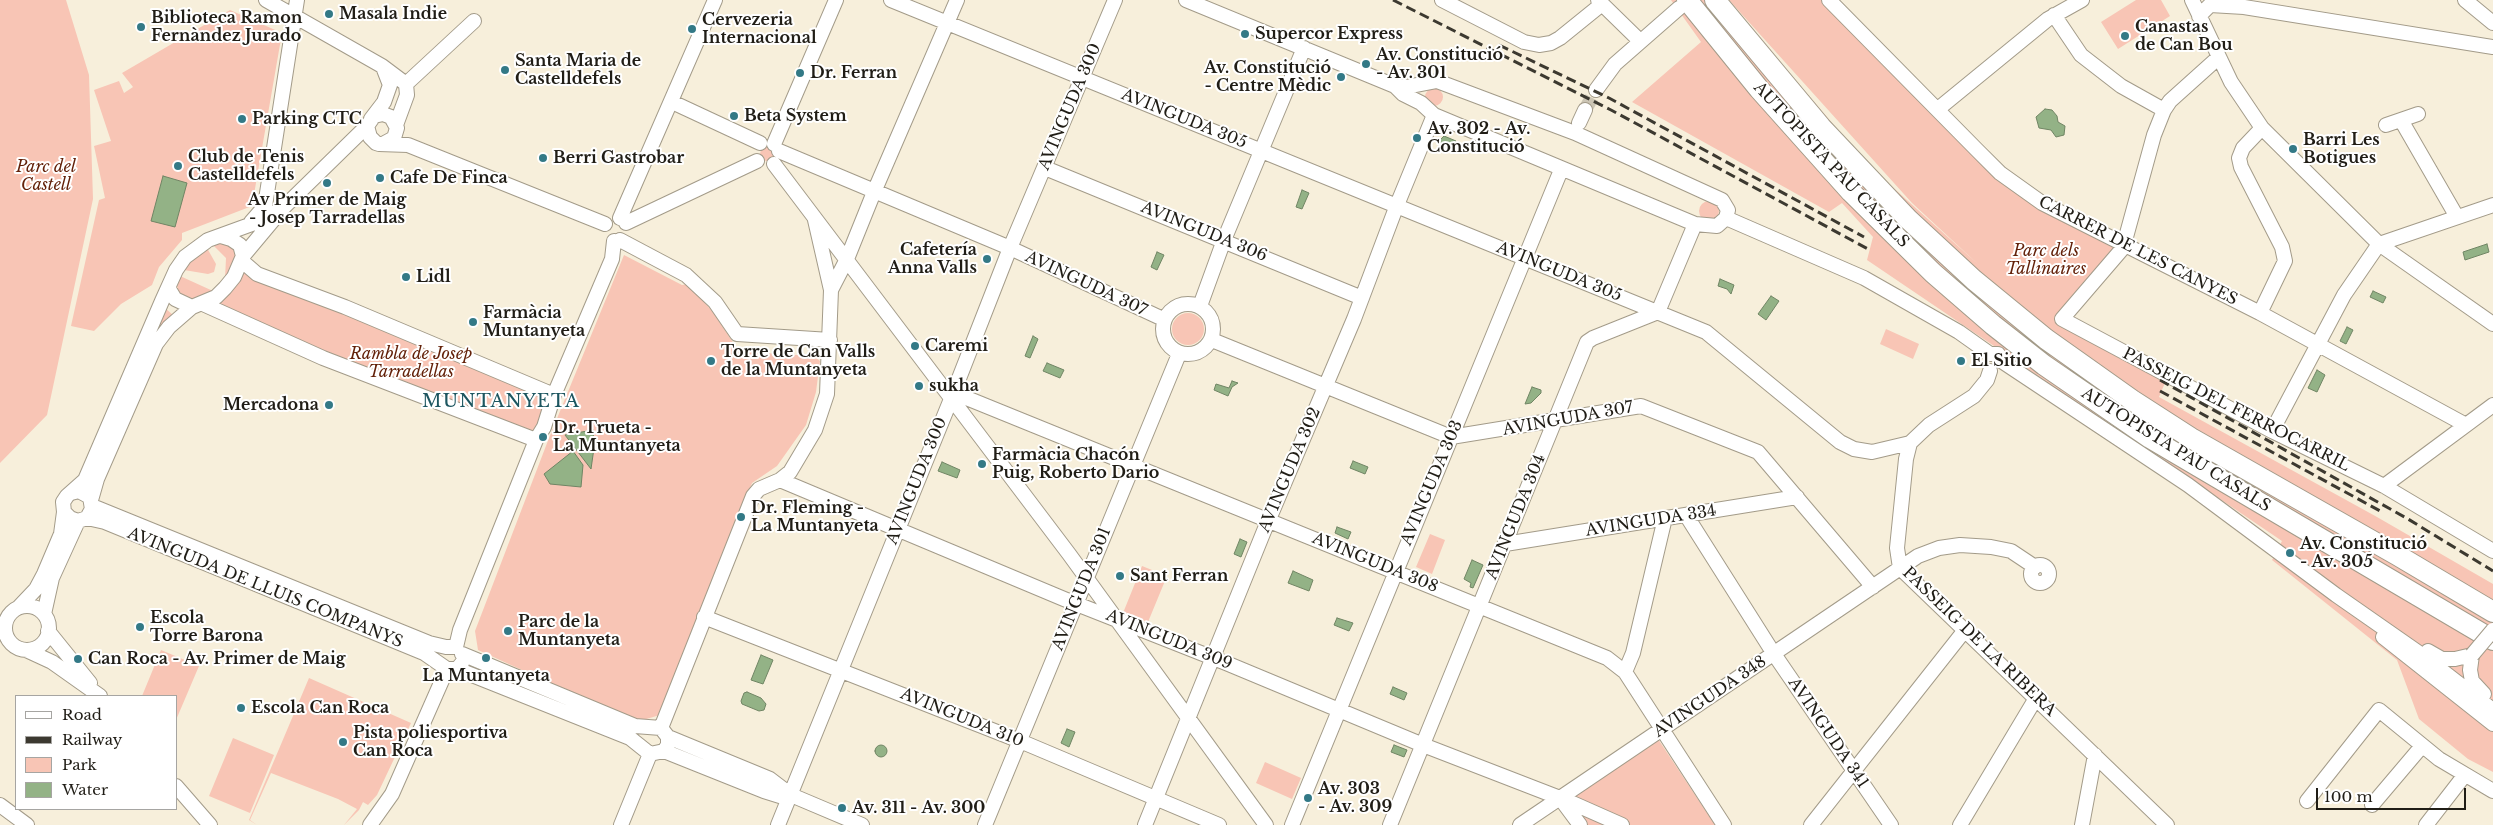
<!DOCTYPE html>
<html>
<head>
<meta charset="utf-8">
<style>
	body { margin:0 }
	#map { position:relative; width:2493px; height:825px; overflow:hidden; background:#f7efdb; font-family:"Libre Baskerville",serif }
	canvas { display:block }
	.legend { position:absolute; left:15px; top:695px; width:162px; height:115px; box-sizing:border-box; background:#fff; border:1px solid #a6a5a2; margin:0; padding:6px 9px; list-style:none; font-size:15px; color:#201d16 }
	.legend li { display:flex; align-items:center; gap:10px; height:25px }
	.legend b { width:25px; border:1px solid #a6a5a2 }
	.scale { position:absolute; left:2316px; top:788px; width:150px; height:22px; box-sizing:border-box; border:2px solid #201d16; border-top:0; padding-left:6px; font-size:15px; line-height:18px; white-space:nowrap; color:#201d16; -webkit-text-stroke:4px #fff; paint-order:stroke }
</style>
</head>
<body>
<div id="map">
<canvas width="2493" height="825"></canvas>
<ul class="legend">
<li><b style="height:6px;background:#fff"></b>Road</li>
<li><b style="height:6px;background:#3c3930"></b>Railway</li>
<li><b style="height:14px;background:#f8c5b5"></b>Park</li>
<li><b style="height:14px;background:#93b286"></b>Water</li>
</ul>
<div class="scale">100 m</div>
</div>
<script>
const g = document.querySelector('canvas').getContext('2d');
g.lineJoin = 'round';
function fillPath(path, color) { g.fillStyle = color; g.fill(path, 'evenodd'); }
const shape = rows => new Path2D(rows.map(r => 'M' + r).join(''));
function trace(path, color, width, dash) { g.strokeStyle = color; g.lineWidth = width; g.lineCap = dash ? 'butt' : 'round'; g.setLineDash(dash || []); g.stroke(path); }
function drawText(font, color, halo, rows, align = 'center') {
  g.font = font + ' "Libre Baskerville",serif'; g.lineWidth = 4; g.setLineDash([]); g.textBaseline = 'middle'; g.strokeStyle = halo; g.fillStyle = color; for (const [text, x, y, turn = 0] of rows) {
    g.save(); g.translate(x, y); g.rotate((+turn || 0) * Math.PI / 180); g.textAlign = isNaN(turn) ? turn : align; if (halo) g.strokeText(text, 0, 0); g.fillText(text, 0, 0); g.restore();
  }
}
fillPath(shape([
	[0,0,66,0,89,75,93,199,47,415,0,463],
	[1671,0,1727,0,1867,164,1980,266,1912,203,1729,0,1829,0,2000,173,2124,245,2062,319,2167,378,2159,397,2377,517,2493,584,2493,772,2468,759,2419,719,2397,660,2272,560,2282,541,1867,260,1873,237,1842,203,1829,212,1632,102,1701,42],
	[2136,0,2161,0,2170,16,2118,49,2101,22],
	[230,10,282,33,252,206,182,233,182,240,159,267,152,285,121,304,94,331,71,326,99,200,105,198,94,146,111,141,94,90,119,81,124,93,133,87,122,73],
	'1425 97a9 9 0 1 1 18 0a9 9 0 1 1-18 0Z',
	'760 154a7 7 0 1 1 14 0a7 7 0 1 1-14 0Z',
	'1699 211a10 10 0 1 1 20 0a10 10 0 1 1-20 0Z',
	[223,242,234,247,236,253,234,266,225,279,226,258,213,245],
	[207,248,216,264,214,272,208,274,184,270,188,264],
	[624,255,682,285,688,284,713,312,736,347,748,352,814,356,820,361,816,392,806,425,777,466,752,483,660,715,636,722,478,650,475,631,549,438],
	[244,271,540,395,544,399,545,408,538,432,534,433,370,372,214,304],
	[180,276,213,291,194,301,180,294,177,287],
	[165,308,173,315,146,349],
	'1172 329a16 16 0 1 1 32 0a16 16 0 1 1-32 0Z',
	[1886,329,1919,344,1913,359,1880,344],
	[1430,534,1445,540,1432,574,1416,567],
	[1142,566,1167,576,1148,622,1123,613],
	[161,650,199,666,176,720,176,696,142,696],
	[309,678,411,723,377,795,368,805,363,802,359,810,344,825,357,809,338,799,271,773,250,820,257,825,249,820],
	[233,738,274,755,250,813,209,796],
	[1658,739,1715,825,1584,825,1568,801],
	[1265,762,1301,778,1292,799,1256,783]
]), '#f8c5b5');
const water = shape([
	[2045,109,2052,110,2057,116,2058,122,2065,126,2064,135,2056,137,2051,130,2039,128,2036,117,2045,109],
	[1444,136,1456,141,1454,147,1438,142,1444,136],
	[163,176,187,183,175,227,151,221,163,176],
	[1302,190,1309,193,1302,209,1296,207,1302,190],
	[2487,244,2489,252,2465,260,2463,252,2487,244],
	[1157,252,1164,255,1157,270,1151,267,1157,252],
	[1720,279,1734,285,1731,294,1727,289,1718,286,1720,279],
	[2373,291,2386,297,2383,303,2370,297,2373,291],
	[1771,296,1779,301,1766,320,1758,314,1771,296],
	[2347,327,2353,330,2346,344,2340,341,2347,327],
	[1033,336,1038,339,1030,358,1025,356,1033,336],
	[1047,363,1064,370,1060,378,1043,371,1047,363],
	[2317,370,2325,375,2317,392,2308,388,2317,370],
	[1232,381,1238,383,1232,387,1228,396,1214,390,1216,384,1229,388,1232,381],
	[1532,387,1541,390,1541,393,1531,403,1525,404,1532,387],
	[593,430,594,448,591,469,565,435,593,430],
	[573,451,583,465,581,487,550,484,544,474,573,451],
	[1353,461,1368,467,1365,474,1350,468,1353,461],
	[942,462,960,470,957,478,938,471,942,462],
	[1337,527,1351,532,1348,539,1335,533,1337,527],
	[1240,539,1247,542,1241,557,1234,554,1240,539],
	[1472,560,1483,565,1473,588,1470,587,1471,583,1464,579,1472,560],
	[1293,571,1313,580,1309,591,1288,583,1293,571],
	[1337,618,1353,623,1349,631,1334,625,1337,618],
	[761,655,773,660,763,684,751,680,761,655],
	[1393,687,1407,693,1404,700,1390,694,1393,687],
	[747,692,761,698,766,704,764,710,759,711,742,704,741,701,744,693,747,692],
	[1067,729,1075,732,1069,747,1061,743,1067,729],
	'875 751a6 6 0 1 1 12 0a6 6 0 1 1-12 0Z',
	[1394,745,1407,750,1404,757,1391,752,1394,745]
]);
fillPath(water, '#93b286');
trace(water, '#708564', 1);
trace(shape([
	[1585,110,1596,90]
]), '#ccc5b4', 14, [14, 7]);
const minor = shape([
	[266,0,382,66,406,84,407,95,396,125],
	[891,0,1706,332,1840,442,1854,449,1872,452,1910,443,1929,425,1974,396,1987,380,1990,371],
	[1186,0,1395,86,1406,87,1437,81,1575,133,1722,200,1728,210,1726,218,1717,226,1695,224,1434,115,1421,103,1403,94,1395,86],
	[1442,0,1524,42,1539,45,1551,43,1560,38,1602,4],
	[1598,0,1640,41],
	[1829,0,1977,150,2000,173,2042,203,2260,313,2466,425],
	[2192,0,2231,82,2262,128,2379,244,2493,324],
	[2465,0,2493,23],
	[2054,15,2081,55,2121,86,2164,110],
	[2199,16,2210,5,2244,7,2493,47],
	[2219,57,2170,101,2164,110,2154,135,2123,248,2062,319,2272,431,2384,486,2493,551],
	[406,84,474,21],
	[1596,90,1615,64,1679,8],
	[672,102,760,143],
	[1938,109,2048,19,2082,0],
	[371,119,384,102,390,85,383,67],
	[2401,120,2457,217],
	[1579,123,1585,110],
	[2386,125,2418,114],
	[383,144,394,138,397,128,391,117,383,114,374,116,367,126,370,137,376,143,379,144,408,145,605,224],
	[774,144,836,0],
	[779,151,1010,248,1163,319],
	[774,164,1069,554,1266,825],
	[1045,168,1362,298],
	[620,218,715,0],
	[1726,218,1864,278,1959,332,1990,354,1998,354,2003,362,2188,485,2336,595,2422,655,2493,710],
	[815,220,831,290],
	[251,222,265,206,297,0],
	[626,223,757,161],
	[620,240,686,275,715,302,737,334,830,340],
	[243,256,284,207,367,126],
	[242,261,257,274,345,307,554,395],
	[169,289,175,299,192,307,216,297,225,288,234,277,243,256,240,245,231,239,221,236],
	'1163 329a25 25 0 1 1 50 0a25 25 0 1 1-50 0Z',
	[203,304,323,358,536,440],
	[1200,306,1224,240,1304,48],
	[2260,313,2285,261,2282,247,2241,167,2239,158,2243,148,2262,128],
	[1212,340,1451,437,1641,406,1758,452,1873,587],
	[951,399,964,397,1607,658,1625,672,1724,825],
	[2272,431,2344,295,2379,244,2493,205],
	[1910,443,1906,459,1897,548,1900,568,2167,825],
	[780,480,1064,599,1226,663,1423,745,1560,798,1580,825],
	[2384,486,2493,405],
	[71,493,79,491,90,497,92,509,87,518,78,521,70,518,64,512,63,502,67,496,85,480,162,301,176,270,185,257,208,240,263,220,284,207],
	[91,500,97,479,156,344,169,327,192,307],
	[92,506,429,643,446,647,456,647],
	[1686,515,1774,654,1891,825],
	[87,518,105,522,424,653,447,669,457,669,462,663],
	[1505,544,1797,497],
	'2031 574a9 9 0 1 1 18 0a9 9 0 1 1-18 0Z',
	'5 628a22 22 0 1 1 44 0a22 22 0 1 1-44 0Z',
	[18,608,36,589,44,574,61,534,64,512],
	[44,614,52,578,78,521],
	[704,617,1020,741,1219,825],
	[48,631,90,683],
	[2383,637,2493,724],
	[456,647,460,630,536,440,544,427,554,395,612,259,614,241],
	[26,650,52,662,100,696],
	[2428,651,2442,659,2455,659,2472,655],
	[2472,655,2470,670,2472,681,2484,694],
	[457,669,630,738,650,754,664,751,668,745,668,737,661,728,635,726,462,654],
	[1625,672,1633,653,1665,518],
	[661,728,753,496,759,489,780,480,790,472,815,430,827,394,831,290,847,259,874,192,957,0],
	[668,737,770,779,791,795,862,825],
	[664,751,764,791,780,796,790,795],
	[176,786,210,825],
	[1561,798,1622,825],
	[2307,801,2379,710,2439,759,2493,791],
	[0,805,27,825],
	[2372,805,2422,746],
	[370,825,392,794,447,669],
	[621,825,650,754],
	[778,825,951,399,1010,248,1115,0],
	[985,825,1179,354],
	[1145,825,1264,531,1354,319,1397,205,1434,115],
	[1292,825,1561,170],
	[1390,825,1587,342,1593,338,1658,312,1695,224],
	[1520,825,1918,556,1939,548,1960,545,1991,547,2011,551,2035,567],
	[1811,825,1965,630],
	[1960,825,2036,698],
	[2082,825,2095,755],
	[2426,825,2464,776]
]);
const highway = shape([
	[1687,0,1759,89,1851,192,1933,273,1993,325,2044,365,2150,438,2493,640],
	[1715,0,1821,127,1908,219,1974,280,2046,339,2132,400,2191,438,2397,555,2493,612]
]);
trace(minor, '#a39b89', 16);
trace(highway, '#a39b89', 22);
trace(minor, '#fff', 14);
trace(highway, '#fff', 20);
trace(shape([
	[1393,0,1611,110,1868,249],
	[1499,45,1609,98,1864,237],
	[2160,380,2408,519,2493,571],
	[2160,391,2382,512]
]), '#3c3930', 3, [10, 5]);
const minorBridge = shape([
	[2472,655,2493,630]
]);
trace(minorBridge, '#a39b89', 16, []);
trace(minorBridge, '#fff', 14);
for (const [x, y, r, color] of [
	[329,14,5,"#337986"],
	[141,27,5,"#337986"],
	[692,29,5,"#337986"],
	[1245,34,5,"#337986"],
	[2125,36,5,"#337986"],
	[1366,64,5,"#337986"],
	[505,70,5,"#337986"],
	[800,73,5,"#337986"],
	[1341,77,5,"#337986"],
	[734,116,5,"#337986"],
	[242,119,5,"#337986"],
	[1417,138,5,"#337986"],
	[2293,149,5,"#337986"],
	[543,158,5,"#337986"],
	[178,166,5,"#337986"],
	[380,178,5,"#337986"],
	[327,183,5,"#337986"],
	[987,259,5,"#337986"],
	[406,277,5,"#337986"],
	[473,322,5,"#337986"],
	[915,346,5,"#337986"],
	[711,361,5,"#337986"],
	[1961,361,5,"#337986"],
	[919,386,5,"#337986"],
	[329,405,5,"#337986"],
	[543,437,5,"#337986"],
	[982,464,5,"#337986"],
	[741,517,5,"#337986"],
	[2290,553,5,"#337986"],
	[1120,576,5,"#337986"],
	[140,627,5,"#337986"],
	[508,631,5,"#337986"],
	[486,658,5,"#337986"],
	[78,659,5,"#337986"],
	[241,708,5,"#337986"],
	[343,742,5,"#337986"],
	[1308,798,5,"#337986"],
	[842,808,5,"#337986"]
]) { const dot = new Path2D(); dot.arc(x, y, r, 0, 2 * Math.PI); g.fillStyle = color; g.fill(dot); trace(dot, '#fff', 2); }
drawText('bold 16px', '#201d16', '#fff', [
	["Masala Indie",339,14],
	["Biblioteca Ramon",151,18],
	["Fernàndez Jurado",151,36],
	["Cervezeria",702,20],
	["Internacional",702,38],
	["Canastas",2135,27],
	["de Can Bou",2135,45],
	["Supercor Express",1255,34],
	["Av. Constitució",1376,55],
	["- Av. 301",1376,73],
	["Santa Maria de",515,61],
	["Castelldefels",515,79],
	["Av. Constitució",1331,68,"right"],
	["- Centre Mèdic",1331,86,"right"],
	["Dr. Ferran",810,73],
	["Beta System",744,116],
	["Parking CTC",252,119],
	["Av. 302 - Av.",1427,129],
	["Constitució",1427,147],
	["Barri Les",2303,140],
	["Botigues",2303,158],
	["Club de Tenis",188,157],
	["Castelldefels",188,175],
	["Berri Gastrobar",553,158],
	["Cafe De Finca",390,178],
	["Av Primer de Maig",327,200,"center"],
	["- Josep Tarradellas",327,218,"center"],
	["Cafetería",977,250,"right"],
	["Anna Valls",977,268,"right"],
	["Lidl",416,277],
	["Farmàcia",483,313],
	["Muntanyeta",483,331],
	["Caremi",925,346],
	["Torre de Can Valls",721,352],
	["de la Muntanyeta",721,370],
	["El Sitio",1971,361],
	["sukha",929,386],
	["Mercadona",319,405,"right"],
	["Dr. Trueta -",553,428],
	["La Muntanyeta",553,446],
	["Farmàcia Chacón",992,455],
	["Puig, Roberto Dario",992,473],
	["Dr. Fleming -",751,508],
	["La Muntanyeta",751,526],
	["Av. Constitució",2300,544],
	["- Av. 305",2300,562],
	["Sant Ferran",1130,576],
	["Escola",150,618],
	["Torre Barona",150,636],
	["Parc de la",518,622],
	["Muntanyeta",518,640],
	["Can Roca - Av. Primer de Maig",88,659],
	["La Muntanyeta",486,676,"center"],
	["Escola Can Roca",251,708],
	["Pista poliesportiva",353,733],
	["Can Roca",353,751],
	["Av. 303",1318,789],
	["- Av. 309",1318,807],
	["Av. 311 - Av. 300",852,808]
], 'left');
drawText('16px', '#201d16', '#fff', [
	["AVINGUDA 300",1070,107,-67],
	["AVINGUDA 305",1184,119,22],
	["AUTOPISTA PAU CASALS",1831,165,47],
	["AVINGUDA 306",1204,232,22],
	["CARRER DE LES CANYES",2138,251,27],
	["AVINGUDA 305",1559,272,22],
	["AVINGUDA 307",1086,284,25],
	["PASSEIG DEL FERROCARRIL",2236,410,27],
	["AVINGUDA 307",1568,419,-10],
	["AUTOPISTA PAU CASALS",2176,450,32],
	["AVINGUDA 302",1290,470,-67],
	["AVINGUDA 300",917,481,-68],
	["AVINGUDA 303",1432,483,-67],
	["AVINGUDA 304",1516,517,-68],
	["AVINGUDA 334",1651,521,-9],
	["AVINGUDA 308",1375,563,22],
	["AVINGUDA DE LLUIS COMPANYS",265,588,22],
	["AVINGUDA 301",1082,589,-68],
	["AVINGUDA 309",1169,640,22],
	["PASSEIG DE LA RIBERA",1979,642,44],
	["AVINGUDA 348",1710,697,-34],
	["AVINGUDA 310",962,718,22],
	["AVINGUDA 341",1828,733,56]
]);
drawText('italic 16px', '#632109', '#fff', [
	["Parc del",46,167],
	["Castell",46,185],
	["Parc dels",2046,251],
	["Tallinaires",2046,269],
	["Rambla de Josep",411,354],
	["Tarradellas",411,372]
]);
g.letterSpacing = '1px';
drawText('18px', '#1d5660', '#fff', [
	["MUNTANYETA",501,402]
]);
g.letterSpacing = '0px';
</script>
</body>
</html>
